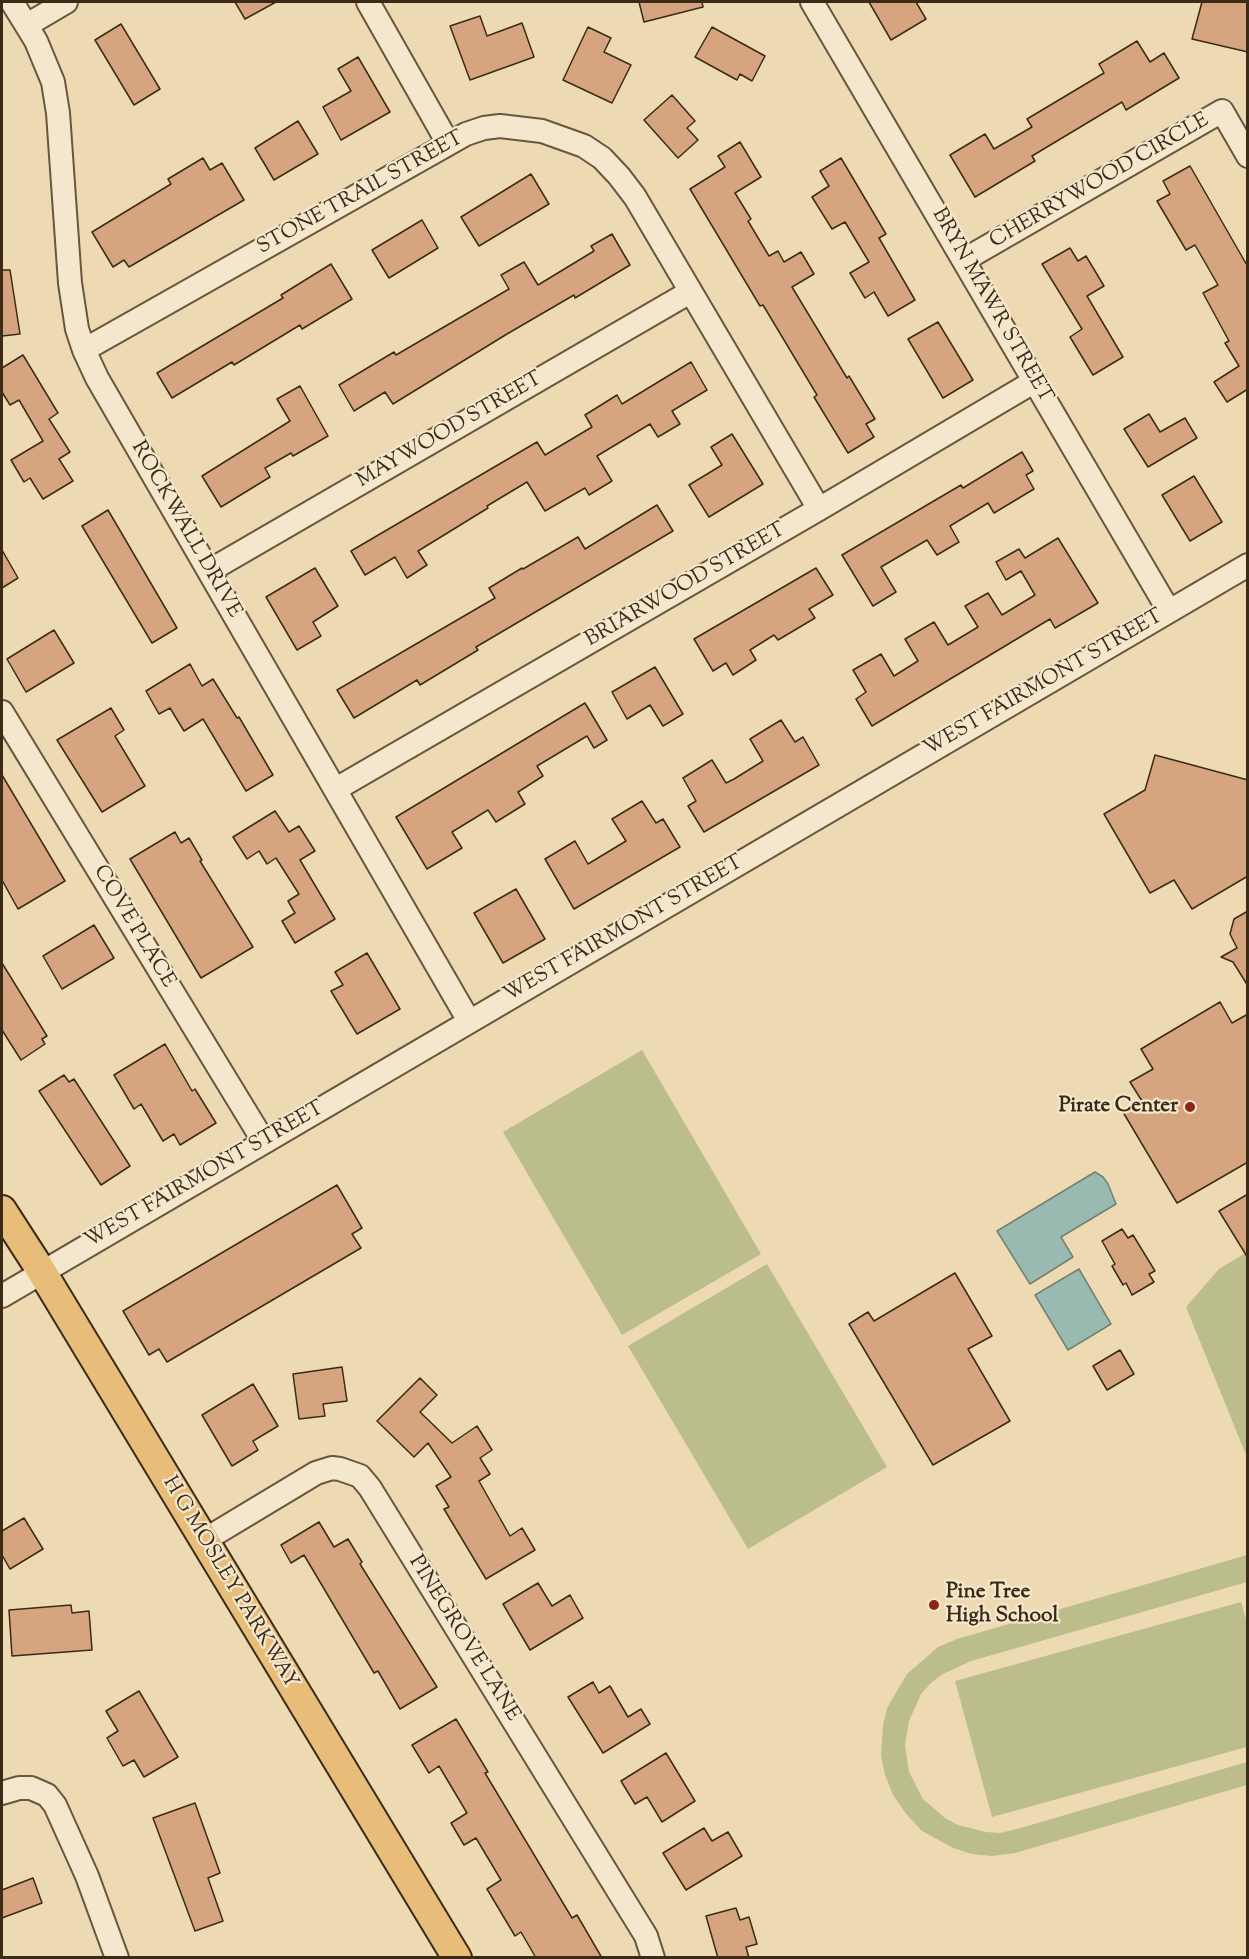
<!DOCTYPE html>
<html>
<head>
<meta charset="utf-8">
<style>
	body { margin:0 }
	#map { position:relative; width:1249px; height:1959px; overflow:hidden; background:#eedab2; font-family:"Sorts Mill Goudy",serif }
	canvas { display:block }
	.frame { position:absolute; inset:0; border:3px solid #3a2b17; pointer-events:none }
</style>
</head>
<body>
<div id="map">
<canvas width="1249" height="1959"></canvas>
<div class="frame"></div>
</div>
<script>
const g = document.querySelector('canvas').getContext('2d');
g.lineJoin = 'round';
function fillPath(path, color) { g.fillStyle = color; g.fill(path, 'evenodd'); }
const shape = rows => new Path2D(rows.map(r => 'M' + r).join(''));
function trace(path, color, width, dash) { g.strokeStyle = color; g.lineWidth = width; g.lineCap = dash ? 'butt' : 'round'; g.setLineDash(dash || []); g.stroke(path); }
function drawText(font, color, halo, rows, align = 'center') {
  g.font = font + ' "Sorts Mill Goudy",serif'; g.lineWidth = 4.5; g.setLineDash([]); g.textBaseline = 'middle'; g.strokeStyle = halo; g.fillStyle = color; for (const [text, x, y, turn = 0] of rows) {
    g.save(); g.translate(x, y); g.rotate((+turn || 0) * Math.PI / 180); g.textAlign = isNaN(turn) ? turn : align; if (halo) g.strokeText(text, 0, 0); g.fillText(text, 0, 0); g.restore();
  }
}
fillPath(shape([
	[642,1050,761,1254,622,1335,503,1132],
	[1247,1252,1247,1455,1244,1450,1186,1307,1219,1269],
	[767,1264,887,1467,748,1549,628,1346],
	[1247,1555,1247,1582,971,1661,943,1674,932,1682,921,1694,909,1721,905,1745,909,1772,923,1799,945,1818,958,1825,986,1832,1000,1833,1017,1829,1247,1762,1247,1785,1015,1853,992,1856,972,1854,953,1848,922,1831,907,1815,893,1795,885,1775,881,1756,883,1725,887,1708,907,1674,938,1647,957,1639],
	[1241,1602,1248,1626,1247,1747,992,1817,955,1681]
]), '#bbbe8a');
const water = shape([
	[1095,1172,1103,1177,1108,1184,1116,1204,1061,1237,1073,1257,1030,1284,997,1231,1095,1172],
	[1079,1269,1111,1324,1068,1350,1035,1295,1079,1269]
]);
fillPath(water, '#99bab0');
trace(water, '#738173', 1.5);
const building = shape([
	[235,2,276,2,245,19,235,2],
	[639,2,702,2,703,7,644,22,639,2],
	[869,2,916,2,926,19,891,40,869,2],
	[1202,2,1248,2,1248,52,1192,39,1202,2],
	[480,16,487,36,522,23,534,57,470,80,450,26,480,16],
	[121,24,160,89,134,105,95,40,121,24],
	[588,27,611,38,604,52,631,65,612,103,563,80,588,27],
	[712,27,765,56,752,81,740,74,737,80,695,57,712,27],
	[1137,41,1150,62,1164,53,1179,78,1126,110,1122,102,1032,156,1035,161,975,197,950,155,985,134,994,149,1032,127,1027,119,1104,73,1099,64,1137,41],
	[358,57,390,112,341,140,323,107,351,91,338,69,358,57],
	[672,95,695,121,687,128,698,140,678,158,644,120,672,95],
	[298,121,318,154,274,180,255,148,298,121],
	[740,142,761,177,735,193,751,219,748,221,769,256,778,251,784,262,801,252,814,274,792,287,847,378,849,376,875,419,866,424,874,437,848,453,814,397,817,395,763,305,760,306,690,189,725,167,718,156,740,142],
	[203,158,210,170,222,163,244,200,129,267,124,260,113,267,92,232,171,184,168,179,203,158],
	[841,158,886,234,879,238,915,300,888,316,874,292,865,298,850,273,869,262,845,222,832,229,812,197,829,186,820,171,841,158],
	[1190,166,1248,267,1248,389,1227,402,1214,382,1239,366,1225,343,1229,341,1203,293,1218,285,1195,245,1186,250,1157,201,1170,194,1163,181,1190,166],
	[531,174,549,204,479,246,461,217,531,174],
	[422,220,438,248,389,278,372,250,422,220],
	[612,234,630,265,575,298,574,295,507,334,393,404,385,392,354,411,339,385,394,352,396,355,509,289,501,275,524,262,538,285,594,251,591,246,612,234],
	[1070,248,1078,261,1086,256,1104,286,1087,296,1123,357,1093,375,1070,337,1082,329,1042,264,1070,248],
	[331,264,352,299,302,329,300,325,234,365,232,362,172,398,157,373,283,298,281,295,331,264],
	[2,270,10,270,20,334,2,336,2,270],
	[938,322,973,380,943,398,908,339,938,322],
	[23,355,58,413,49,419,70,452,59,459,73,481,43,499,30,478,24,482,11,460,43,441,19,400,10,405,2,392,2,368,23,355],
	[691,362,707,390,672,411,680,424,658,437,650,424,597,456,612,481,589,495,585,488,545,511,527,482,487,506,488,508,418,551,427,565,407,578,395,557,365,575,351,551,537,442,545,455,592,427,585,415,617,395,622,404,691,362],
	[300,386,328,436,293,456,291,453,265,468,270,477,221,507,202,476,290,421,277,399,300,386],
	[1149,414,1160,432,1185,418,1197,438,1148,467,1124,429,1149,414],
	[732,434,763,484,709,517,689,485,722,465,711,447,732,434],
	[1022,452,1033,471,1026,475,1034,489,994,513,988,503,950,526,959,542,937,555,927,540,881,567,896,592,873,606,842,555,961,485,963,488,1022,452],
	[1194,476,1222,522,1190,541,1162,495,1194,476],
	[657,505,673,531,476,647,478,650,420,685,417,680,354,718,337,690,495,598,489,588,522,568,523,569,578,537,585,549,657,505],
	[108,510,177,628,152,643,82,526,108,510],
	[1058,538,1098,603,1055,628,1050,619,872,726,856,699,866,692,853,670,881,654,894,676,918,661,905,639,934,622,948,645,978,627,965,606,988,593,1002,615,1035,595,1021,571,1006,580,996,562,1019,549,1025,558,1058,538],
	[2,550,18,578,2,588,2,550],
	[315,568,338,606,313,622,321,636,297,650,266,597,315,568],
	[816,568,833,595,809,609,815,618,778,640,774,635,750,650,756,660,733,675,726,663,713,671,694,639,816,568],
	[54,630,74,663,26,692,7,659,54,630],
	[190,664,202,686,213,679,237,718,239,717,273,775,246,791,203,719,184,731,170,708,159,714,146,691,190,664],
	[655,667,683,714,663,726,650,705,627,719,612,692,655,667],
	[585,703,607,740,594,748,587,736,537,766,543,776,518,792,525,804,496,822,488,810,452,832,462,848,427,869,396,817,585,703],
	[111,708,124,730,115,736,145,786,102,812,57,740,111,708],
	[781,720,795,742,803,737,819,765,704,832,688,806,696,801,683,778,712,760,726,783,734,779,763,761,750,739,781,720],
	[1155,755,1248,780,1248,876,1192,909,1174,880,1150,893,1104,814,1145,790,1155,755],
	[2,775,65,881,18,909,2,880,2,775],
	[642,801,656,823,663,819,680,847,574,909,545,859,575,841,588,864,626,841,612,819,642,801],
	[275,811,289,832,299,826,315,851,300,860,335,919,295,943,282,921,295,913,288,901,299,894,276,858,267,864,259,851,247,859,233,837,275,811],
	[175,832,181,843,189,838,202,860,200,861,253,947,201,978,130,859,175,832],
	[516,889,545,939,503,963,474,913,516,889],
	[1248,911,1248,986,1233,962,1221,957,1237,948,1230,934,1234,919,1248,911],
	[94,925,114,958,62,989,43,956,94,925],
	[367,953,400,1009,357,1034,331,991,343,985,335,972,367,953],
	[2,963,47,1036,42,1039,45,1044,21,1060,2,1030,2,963],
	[1220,1002,1232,1023,1248,1014,1248,1162,1177,1203,1123,1112,1142,1101,1130,1082,1153,1069,1141,1049,1220,1002],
	[165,1044,192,1091,195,1089,216,1123,180,1145,174,1134,163,1141,141,1104,134,1109,114,1075,165,1044],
	[64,1075,69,1082,74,1079,130,1166,101,1185,39,1091,64,1075],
	[337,1185,362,1228,352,1234,361,1248,167,1362,159,1349,149,1355,123,1311,337,1185],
	[1248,1194,1248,1258,1219,1211,1248,1194],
	[1122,1229,1128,1238,1133,1235,1155,1271,1149,1274,1154,1282,1132,1295,1126,1283,1123,1285,1112,1266,1115,1264,1102,1241,1122,1229],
	[955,1273,992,1336,968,1349,1010,1421,933,1465,849,1324,868,1312,874,1321,955,1273],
	[1120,1350,1134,1374,1107,1390,1093,1366,1120,1350],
	[342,1367,347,1401,323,1404,325,1416,299,1419,293,1374,342,1367],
	[420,1378,437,1395,420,1412,452,1443,477,1426,492,1450,480,1458,490,1474,479,1481,510,1536,522,1528,535,1550,486,1579,444,1509,449,1507,436,1486,451,1477,428,1443,414,1457,377,1421,420,1378],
	[253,1384,278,1426,253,1441,258,1450,232,1466,202,1415,253,1384],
	[24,1518,43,1549,10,1569,2,1555,2,1531,24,1518],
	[319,1522,334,1547,348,1539,362,1562,360,1564,437,1687,400,1709,378,1671,374,1673,304,1555,291,1563,281,1545,319,1522],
	[538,1583,552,1606,570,1595,583,1618,530,1650,503,1604,538,1583],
	[71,1605,72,1613,89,1611,92,1650,12,1656,9,1610,71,1605],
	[593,1682,599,1693,610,1686,628,1717,641,1709,650,1724,603,1753,568,1697,593,1682],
	[139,1691,178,1757,144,1777,134,1760,123,1766,107,1738,118,1731,106,1711,139,1691],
	[456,1719,488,1772,485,1773,572,1918,577,1915,602,1958,536,1958,521,1932,515,1936,487,1889,501,1880,476,1838,464,1845,451,1823,467,1813,439,1766,429,1773,412,1745,456,1719],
	[666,1753,695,1801,662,1822,647,1797,635,1804,621,1781,666,1753],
	[195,1803,220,1873,208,1878,223,1921,195,1931,153,1818,195,1803],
	[704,1828,712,1841,728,1832,742,1856,686,1890,663,1853,704,1828],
	[33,1878,42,1903,2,1918,2,1890,33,1878],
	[736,1908,740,1920,749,1917,757,1944,746,1947,749,1958,718,1958,706,1916,736,1908]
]);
fillPath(building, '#d7a480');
trace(building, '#3a2b17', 1.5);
const minor = shape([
	[12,2,36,41,53,82,58,113,70,283,77,329,84,350,97,378,469,1021],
	[368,2,448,143],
	[812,2,1169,611],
	[27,25,66,2],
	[964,260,1222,111,1248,156],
	[84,350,466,134,484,128,500,126,542,131,584,146,602,158,619,176,635,197,819,509],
	[209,571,690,292],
	[2,712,264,1142],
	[336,789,819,509,1035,381],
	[2,1296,1248,565],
	[203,1541,316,1473,332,1468,340,1469,360,1476,370,1488,646,1936,653,1958],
	[2,1793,19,1788,31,1788,47,1795,55,1805,87,1876,117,1958]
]);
const major = shape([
	[2,1210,42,1272,457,1958]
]);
trace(minor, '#67573e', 26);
trace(major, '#3a2b17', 32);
trace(minor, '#f4e7cd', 22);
trace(major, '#e7bd79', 28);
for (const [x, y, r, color] of [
	[1190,1107,6,"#8f2418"],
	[934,1605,6,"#8f2418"]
]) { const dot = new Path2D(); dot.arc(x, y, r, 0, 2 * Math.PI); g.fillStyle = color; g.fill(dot); trace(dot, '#f4e7cd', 2); }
drawText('21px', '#3a2b17', '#f4e7cd', [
	["CHERRYWOOD CIRCLE",1100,182,-30],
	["STONE TRAIL STREET",361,194,-29],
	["BRYN MAWR STREET",991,306,60],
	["MAYWOOD STREET",450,431,-30],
	["ROCKWALL DRIVE",185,530,60],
	["BRIARWOOD STREET",686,586,-30],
	["WEST FAIRMONT STREET",1044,684,-30],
	["COVE PLACE",133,927,59],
	["WEST FAIRMONT STREET",624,930,-30],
	["WEST FAIRMONT STREET",205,1176,-30],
	["H G MOSLEY PARKWAY",229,1583,59],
	["PINEGROVE LANE",463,1639,58]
]);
drawText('bold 21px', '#3a2b17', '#f4e7cd', [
	["Pirate Center",1178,1107],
	["Pine Tree",946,1593,"left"],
	["High School",946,1617,"left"]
], 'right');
</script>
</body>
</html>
